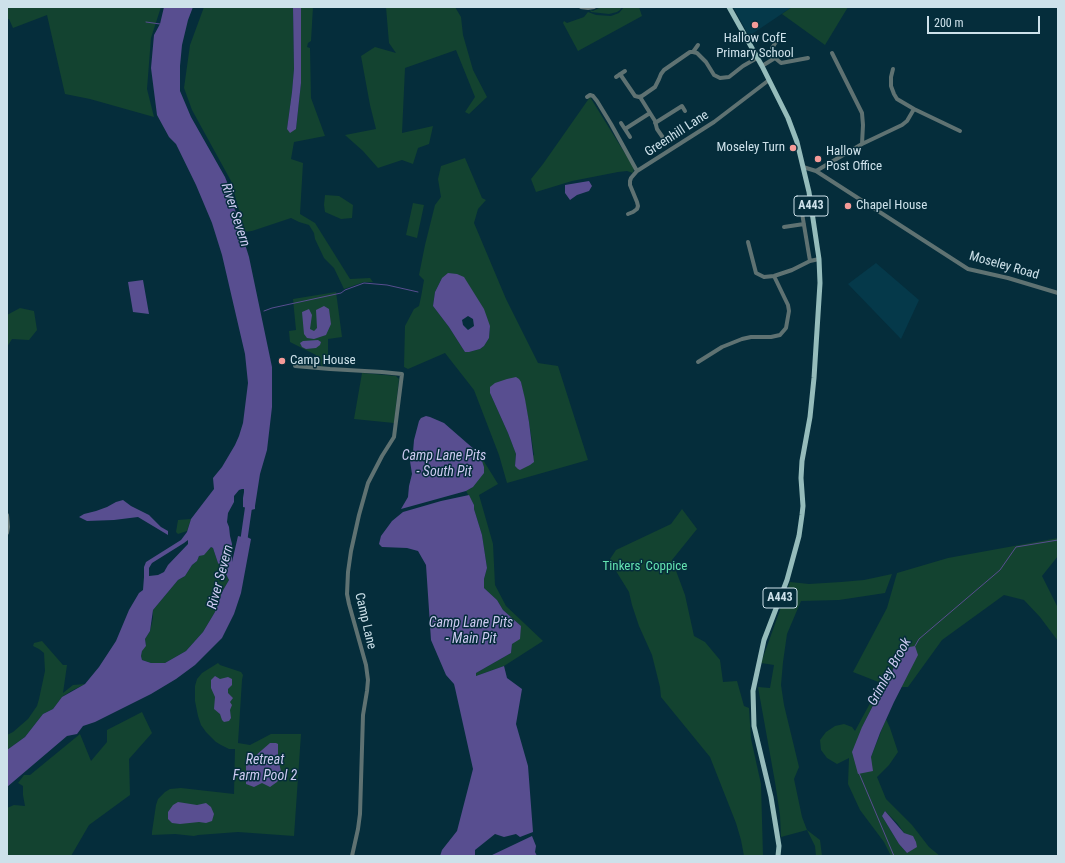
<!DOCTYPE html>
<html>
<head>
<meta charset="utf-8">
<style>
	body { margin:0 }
	#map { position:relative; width:1065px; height:863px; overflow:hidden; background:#052d3b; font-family:"Roboto Condensed",sans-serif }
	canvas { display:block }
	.frame { position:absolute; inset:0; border:8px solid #cde1ea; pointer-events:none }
	.scale { position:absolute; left:927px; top:16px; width:113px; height:18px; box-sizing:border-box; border:2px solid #cde1ea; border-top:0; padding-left:5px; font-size:12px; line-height:14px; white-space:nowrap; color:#cde1ea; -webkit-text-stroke:3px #052d3b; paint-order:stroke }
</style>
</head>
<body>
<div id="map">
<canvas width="1065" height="863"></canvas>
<div class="frame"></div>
<div class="scale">200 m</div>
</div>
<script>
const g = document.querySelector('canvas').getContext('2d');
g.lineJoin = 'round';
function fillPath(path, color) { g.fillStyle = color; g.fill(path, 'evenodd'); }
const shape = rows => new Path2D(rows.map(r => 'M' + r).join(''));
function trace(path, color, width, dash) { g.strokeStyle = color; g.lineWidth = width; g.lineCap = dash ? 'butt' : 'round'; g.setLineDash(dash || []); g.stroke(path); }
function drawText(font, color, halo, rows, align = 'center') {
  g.font = font + ' "Roboto Condensed",sans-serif'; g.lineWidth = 3; g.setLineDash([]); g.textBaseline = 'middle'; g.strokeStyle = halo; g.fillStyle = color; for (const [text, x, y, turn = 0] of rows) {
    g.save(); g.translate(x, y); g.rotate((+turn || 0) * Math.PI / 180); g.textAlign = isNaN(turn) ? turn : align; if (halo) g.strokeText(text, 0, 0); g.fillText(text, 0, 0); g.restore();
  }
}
fillPath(shape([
	[733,7,792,7,749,36],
	[876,263,919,300,901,339,848,284]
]), '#05394a');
fillPath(shape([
	[7,7,161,7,151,38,147,89,154,117,90,99,65,94,47,15,13,28,9,19,7,19],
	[204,7,293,7,294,69,292,92,287,129,296,129,301,83,301,7,313,7,311,41,308,43,307,47,310,48,311,98,325,136,294,142,291,159,303,163,300,214,315,223,350,279,370,278,373,282,364,282,344,289,334,268,324,258,315,239,314,233,309,225,299,222,291,218,252,231,243,232,239,219,241,218,231,181,192,110,184,88,190,45],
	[386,7,455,7,461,17,463,35,473,70,487,97,469,114,465,112,475,97,456,50,405,68,402,133,433,126,429,144,418,148,413,164,402,160,378,168,363,151,345,135,376,129,370,105,361,56,375,47,396,53,389,43],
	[601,7,622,7,620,10,617,12,609,14,591,12,590,10,593,11],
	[624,7,639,7,642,16,578,51,563,23,564,21,567,23,584,17,588,12,596,15,611,16,619,13],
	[792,7,848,7,825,45,782,14],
	[590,97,634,168,633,173,627,171,618,172,572,181,536,192,531,179,543,164],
	[465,158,482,198,486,200,478,209,474,223,506,299,538,363,558,366,588,460,507,483,499,455,474,390,445,353,408,369,404,367,405,326,414,309,419,306,421,297,424,280,419,275,425,245,435,205,441,197,438,179,441,166],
	[442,278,490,326,489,338,484,346,480,349,469,352,465,352,463,349,449,327,433,306,435,292],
	[521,382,529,422,534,455,515,466,516,454,508,433,490,393],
	[325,195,339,196,353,205,352,218,341,219,325,212,324,205],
	[413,203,424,205,417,238,406,235],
	[336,292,342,337,328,339,328,356,322,367,316,355,290,342,289,331,296,330,293,299],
	[20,308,34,311,37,330,29,340,12,339,7,347,7,315],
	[362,373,396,376,399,379,394,423,354,419],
	[480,455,498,484,479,495,493,544,495,585,506,606,543,641,504,666,476,676,476,673,511,653,512,644,521,626,503,610,497,600,484,588,484,579,487,568,482,535,474,509,474,505,466,491,473,487,478,480,484,467],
	[682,509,697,529,672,560,685,595,694,636,705,642,720,660,723,682,737,681,744,706,749,708,751,739,761,784,763,856,744,856,741,840,736,823,710,757,661,697,660,687,652,655,639,626,632,605,629,592,616,571,610,559,616,550,671,524],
	[191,519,187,531,178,534,176,532,178,520],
	[1058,538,1058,556,1042,576,1058,608,1058,641,1040,617,1024,600,1004,595,942,640,908,687,901,687,911,668,897,658,892,672,884,684,862,727,871,757,886,719,890,728,898,752,889,765,877,777,886,799,912,825,929,847,940,856,891,856,884,842,860,810,848,784,849,758,837,764,827,758,821,750,820,740,826,732,835,726,844,724,852,727,855,731,881,683,853,672,887,608,897,573,948,558],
	[885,811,897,823,904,833,907,853,899,844,882,816],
	[211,547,213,548,218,563,224,570,229,580,222,592,215,612,203,632,186,651,165,663,151,663,142,660,141,656,142,650,146,646,145,639,150,631,153,618,153,610,178,580,185,576,192,565,197,561,199,556,209,550],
	[892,574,885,593,839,600,801,601,787,634,783,662,781,685,784,705,799,767,794,779,802,817,807,830,820,840,822,856,816,856,815,846,807,830,781,837,780,815,775,782,758,687,770,688,774,665,761,663,790,582,809,584,841,582,864,580],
	[42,641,63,665,67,665,63,693,73,685,85,684,71,691,62,697,53,709,43,714,25,737,7,750,7,735,13,732,28,719,37,706,39,699,45,671,44,653,39,649,33,646,34,643],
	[218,663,220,665,241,672,243,675,242,680,238,743,250,745,271,734,301,734,294,836,238,832,198,835,194,836,175,834,152,835,152,832,156,805,158,799,165,792,170,789,181,788,234,794,235,749,229,749,221,745,216,742,206,732,201,725,198,716,195,701,195,686,197,679,202,673],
	[142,712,152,733,129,759,130,795,89,825,71,856,8,856,7,853,7,808,14,805,25,806,23,795,23,786,18,783,24,775,30,775,80,734,91,761,107,742,107,730]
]), '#134330');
fillPath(shape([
	[164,7,193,7,188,20,182,45,180,66,180,91,191,117,225,177,233,197,236,215,249,257,272,367,272,407,267,450,260,474,255,506,255,509,251,510,250,513,247,513,247,508,243,507,243,498,244,492,244,489,242,489,239,490,234,496,234,502,228,513,227,522,229,527,230,536,232,544,232,562,238,536,242,537,244,531,247,531,247,537,251,539,241,593,234,614,222,638,195,665,176,679,151,694,95,722,83,726,77,734,67,736,7,787,7,750,25,737,43,714,53,709,62,697,85,684,99,667,116,641,129,610,139,593,143,590,144,577,144,567,146,562,181,540,187,532,191,519,204,502,214,489,213,478,222,467,235,445,239,436,243,423,248,383,245,354,222,255,212,223,196,185,176,144,169,137,157,115,151,68,154,35,160,24],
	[188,540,188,544,168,565,164,572,158,575,149,576,149,568,152,563,184,543],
	[211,547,213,548,218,563,224,570,229,580,222,592,215,612,203,632,186,651,165,663,151,663,142,660,141,656,142,651,146,646,145,639,150,631,153,610,178,580,185,576,192,565,197,561,199,556,204,555],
	[293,7,301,7,301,83,296,129,290,133,287,129,292,92,294,69],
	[589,181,592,186,589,191,577,195,570,200,565,193,565,185],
	[448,273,457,274,464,277,484,309,490,326,489,338,484,346,480,349,469,352,465,352,463,349,449,327,433,306,435,292,442,278],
	[468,316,473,319,474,326,468,330,463,325,462,320],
	[143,280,149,314,133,312,128,282],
	[324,306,329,309,331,324,326,335,314,339,307,338,304,334,302,312,309,309,312,315,310,329,314,331,317,328,316,310],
	[318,340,321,342,320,345,316,348,306,349,302,347,300,343,303,341],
	[516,377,519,379,521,382,525,399,529,422,534,462,530,465,520,470,518,469,515,466,516,454,508,433,490,393,490,387,495,383,507,379],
	[426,416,430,417,444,423,475,450,480,455,484,467,484,473,473,487,466,491,401,509,408,497,409,486,412,474,410,461,413,452,414,440,419,421,421,418],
	[469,495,474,505,474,509,482,535,487,568,484,579,484,588,497,600,503,610,521,626,520,639,512,644,511,653,476,673,476,676,504,666,507,678,522,689,516,724,528,766,533,832,520,837,516,834,504,837,495,834,475,850,475,856,440,856,442,850,457,831,473,769,455,688,454,684,446,675,431,640,426,565,418,551,407,548,382,547,379,544,381,536,392,521,403,512,441,501],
	[123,500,131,506,149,515,161,527,168,531,168,535,138,517,114,520,87,521,79,517,84,514,96,511,107,507,116,502],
	[915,646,918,655,894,702,880,733,871,757,873,771,858,774,852,752,862,727,884,684,892,672,897,658,904,648],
	[215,676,220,679,228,677,232,679,232,685,228,689,228,693,233,698,230,702,232,705,230,710,231,718,229,721,224,722,222,720,220,714,214,709,215,697,211,688,211,680],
	[270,743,276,743,278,744,278,759,282,775,277,782,270,787,262,783,254,787,246,784,246,764],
	[178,802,197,805,206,803,211,807,214,814,212,821,206,823,199,822,180,824,172,823,168,819,168,812,173,805],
	[885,811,904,833,913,836,916,842,917,847,907,853,899,844,882,816],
	[532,836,536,846,535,852,537,856,490,856]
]), '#584e90');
trace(shape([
	[146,22,160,24],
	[264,311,272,308,341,293,345,290,364,283,387,285,418,292],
	[915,646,919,639,1000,570,1016,547,1058,540],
	[859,773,894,856]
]), '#584e90', 1);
trace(shape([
	[244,539,249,504]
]), '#584e90', 7);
trace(shape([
	[581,7,588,8,594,7],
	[693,52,698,45],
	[775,58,772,48,776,42,781,37],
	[762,66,775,58,781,63,808,58],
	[893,69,891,77,891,86,894,94,897,99,914,109,960,131],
	[620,74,635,96,639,97,642,96,655,87,659,79,661,74,664,70,690,52,693,52,697,53,706,62,714,75,720,78,729,77,743,66,757,58],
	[616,77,625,71],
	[587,97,590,95,593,96,597,101,611,124,637,171],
	[640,97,655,121,657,129,666,142],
	[621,123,630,137],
	[655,123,682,106,685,111],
	[625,129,650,113],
	[862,144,902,125,907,121,914,109],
	[803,167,816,171,968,269,1008,278,1058,293],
	[816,171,862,144,863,125,862,113,832,53],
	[800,201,810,261,819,259],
	[628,214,633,212,637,209,638,206,637,202,630,185,630,181,631,178,637,171,714,122,769,80],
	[784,227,804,224],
	[748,242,756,273,764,277,774,276,792,270,810,261],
	[698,362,722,347,742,339,751,337,771,337,780,335,786,328,789,311,788,305,774,276],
	[295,366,330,369,382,372,402,374,394,437,382,456,368,483,359,515,351,551,348,572,347,594,349,604,366,665,368,680,367,691,363,715,360,814,358,829,352,856],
	[7,515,8,527,7,533]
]), '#5f7272', 4);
trace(shape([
	[729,7,762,66,788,118,797,142,809,192,819,259,820,283,814,378,810,417,802,461,801,478,803,506,802,515,799,536,787,580,764,640,753,691,754,726,771,797,779,846,778,856]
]), '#95bcbb', 5);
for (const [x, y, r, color] of [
	[755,25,4,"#f59b98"],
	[793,148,4,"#f59b98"],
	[818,159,4,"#f59b98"],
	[848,206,4,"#f59b98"],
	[282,361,4,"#f59b98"]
]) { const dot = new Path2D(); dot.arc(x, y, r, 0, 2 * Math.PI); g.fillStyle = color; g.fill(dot); trace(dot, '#052d3b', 1.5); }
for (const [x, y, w] of [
	[811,206,34],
	[780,598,34]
]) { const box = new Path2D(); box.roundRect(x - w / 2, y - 10, w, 20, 3); g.fillStyle = '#052d3b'; g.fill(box); trace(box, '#cde1ea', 1); }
drawText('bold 12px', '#cde1ea', null, [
	["A443",811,206],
	["A443",780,598]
]);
drawText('13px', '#cde1ea', '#052d3b', [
	["Hallow CofE",755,39,"center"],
	["Primary School",755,54,"center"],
	["Moseley Turn",785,148,"right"],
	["Hallow",826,152],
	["Post Office",826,167],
	["Chapel House",856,206],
	["Camp House",290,361]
], 'left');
drawText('13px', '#cde1ea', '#052d3b', [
	["Greenhill Lane",677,134,-33],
	["Moseley Road",1004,266,16],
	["Camp Lane",365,621,77]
]);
drawText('13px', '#64e3b0', '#052d3b', [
	["Tinkers' Coppice",645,567]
]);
drawText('italic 14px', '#cdcaf1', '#052d3b', [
	["River Severn",235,215,72],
	["Camp Lane Pits",444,456],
	["- South Pit",444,472],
	["River Severn",221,577,-75],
	["Camp Lane Pits",471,623],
	["- Main Pit",471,639],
	["Grimley Brook",890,672,-61],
	["Retreat",265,760],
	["Farm Pool 2",265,776]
]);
</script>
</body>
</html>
